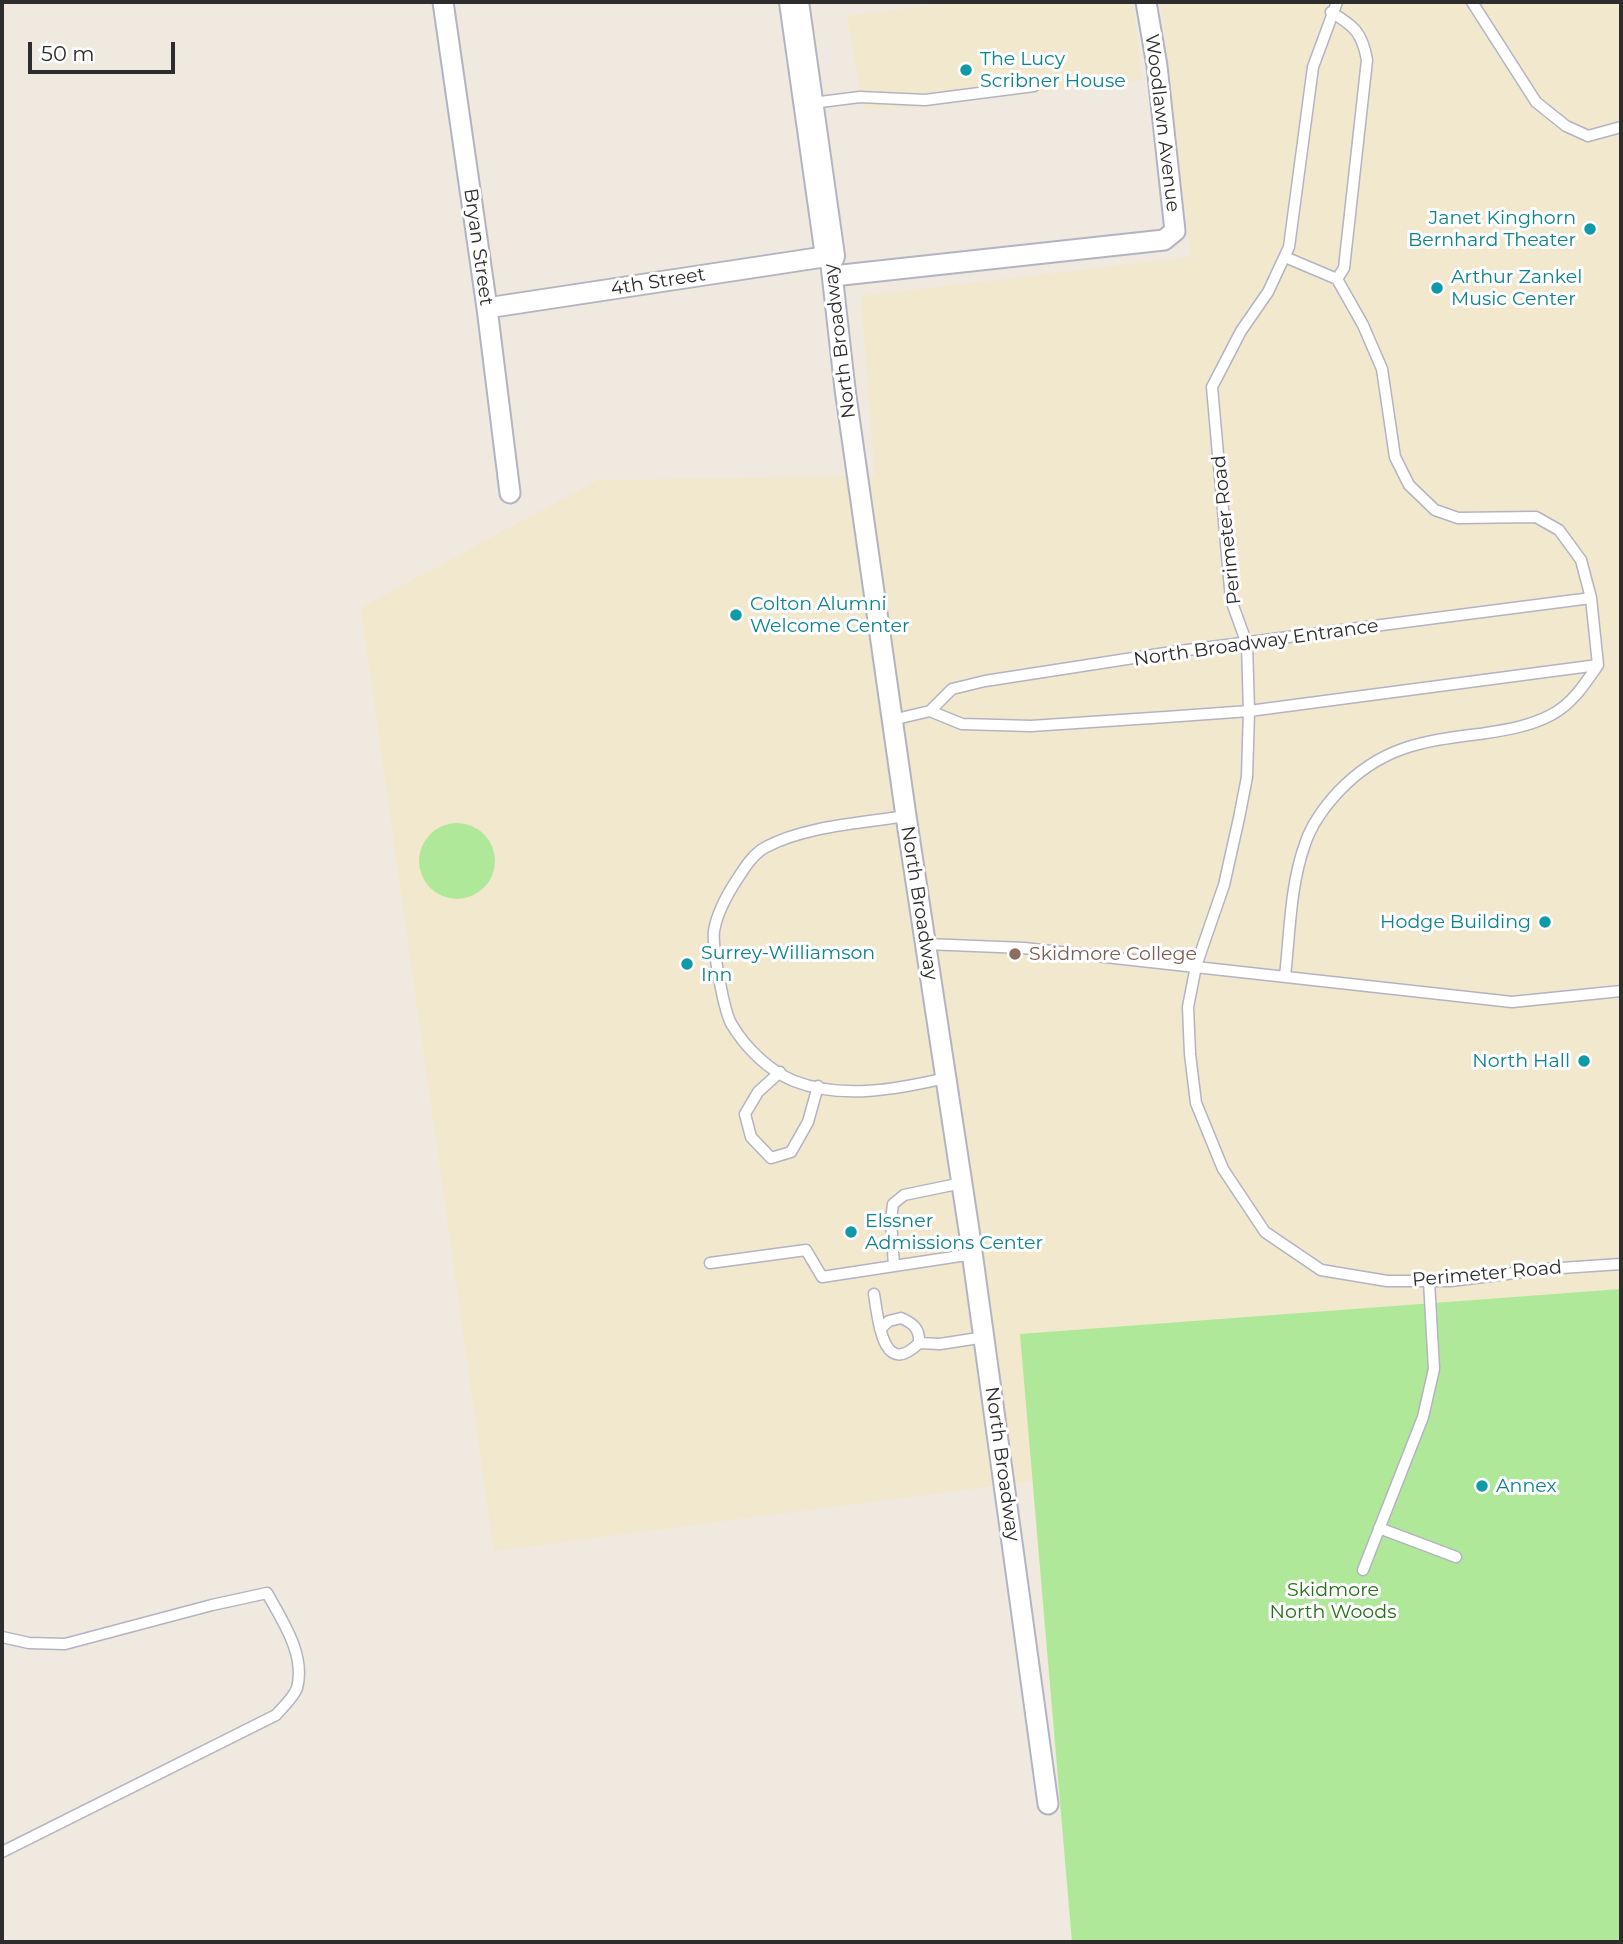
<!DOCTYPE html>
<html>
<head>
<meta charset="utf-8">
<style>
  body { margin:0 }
  #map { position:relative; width:1623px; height:1944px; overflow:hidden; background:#efe9df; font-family:Montserrat,sans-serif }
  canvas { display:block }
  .frame { position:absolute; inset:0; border:4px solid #2d2d2d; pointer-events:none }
  .scale { position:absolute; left:28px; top:42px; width:147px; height:32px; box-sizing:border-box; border:4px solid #2d2d2d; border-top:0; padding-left:9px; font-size:21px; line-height:24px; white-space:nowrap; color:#2d2d2d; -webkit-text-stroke:5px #fff; paint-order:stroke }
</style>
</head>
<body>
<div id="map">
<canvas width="1623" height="1944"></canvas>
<div class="frame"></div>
<div class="scale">50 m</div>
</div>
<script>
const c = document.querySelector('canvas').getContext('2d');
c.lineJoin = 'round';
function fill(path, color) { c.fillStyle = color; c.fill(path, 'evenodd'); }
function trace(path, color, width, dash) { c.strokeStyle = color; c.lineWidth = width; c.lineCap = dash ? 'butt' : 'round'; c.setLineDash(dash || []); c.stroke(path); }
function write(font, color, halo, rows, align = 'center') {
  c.font = font + ' Montserrat,sans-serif'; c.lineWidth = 6; c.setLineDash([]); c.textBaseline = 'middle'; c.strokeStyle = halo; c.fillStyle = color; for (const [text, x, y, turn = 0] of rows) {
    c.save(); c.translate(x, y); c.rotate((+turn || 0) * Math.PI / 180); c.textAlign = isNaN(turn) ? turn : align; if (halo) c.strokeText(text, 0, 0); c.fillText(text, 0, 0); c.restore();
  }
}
const education = new Path2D(`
  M958 2H1133L1142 80 922 107 864 109 847 16Z
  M1161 2H1621V1942H1072L1032 1481 494 1551 361 608 598 480 875 476 861 296 1191 257Z`);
const green = new Path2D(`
  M419 861a38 38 0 1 1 76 0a38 38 0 1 1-76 0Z
  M1621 1289V1942H1072L1020 1334Z`);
const lane = new Path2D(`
  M1337 2 1313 67 1289 247 1268 292 1241 331 1212 387 1231 600 1247 644 1249 711 1247 777 1239 818 1224 885 1196 966 1188 1007 1190 1054 1196 1103 1223 1169 1265 1232 1321 1270 1387 1281H1451L1546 1269 1621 1264
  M1472 2 1536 102 1566 126 1588 136 1621 127
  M1331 12C1354 26 1362 32 1367 60L1344 268 1337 279
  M812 103 860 97 925 100 1034 86
  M1285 257 1337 279 1363 325 1382 369 1395 457 1409 485 1435 510 1458 518 1536 517 1559 530 1581 560 1591 598 1598 665C1585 684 1572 704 1551 715 1528 727 1505 730 1479 734 1422 741 1381 747 1339 791 1324 807 1312 823 1305 844 1290 886 1290 932 1285 976
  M930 711 962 724 1031 726 1166 717 1249 711 1598 665
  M892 720 930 711 952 689 985 681 1172 652 1591 598
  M906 816C862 823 805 826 766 847 754 853 745 867 738 878 728 893 717 913 714 931 712 946 724 1013 732 1025 745 1047 769 1071 794 1081 842 1100 898 1089 946 1078
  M926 944 1024 948 1512 1002 1621 991
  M780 1072 758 1092 745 1114 751 1137 771 1158 791 1152 808 1122 818 1086
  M710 1263 806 1250 822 1277 973 1254
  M894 1266 891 1220 893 1204 904 1195 962 1183
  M874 1294C878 1317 882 1380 919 1343L940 1344 985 1337
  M880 1329 889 1321 901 1318C913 1323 920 1329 919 1343
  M1379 1528 1456 1557
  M1363 1570 1423 1417 1434 1369 1429 1281
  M2 1637 29 1643 65 1644 212 1605 267 1593C282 1620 306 1655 297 1688 294 1697 283 1707 276 1715L2 1852`);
const street = new Path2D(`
  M443 2 487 308 510 493
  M833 276 1164 240 1175 231 1157 66 1146 2
  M487 308 830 256 845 389 906 816 969 1230 1048 1804`);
const secondary = new Path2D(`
  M794 2 830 256`);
const markers = [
  [966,70,7,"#0f9aa8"],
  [1590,229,7,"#0f9aa8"],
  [1437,288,7,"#0f9aa8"],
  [736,615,7,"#0f9aa8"],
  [1545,922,7,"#0f9aa8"],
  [1015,954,7,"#8d6e63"],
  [687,964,7,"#0f9aa8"],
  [1584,1061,7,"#0f9aa8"],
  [851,1232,7,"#0f9aa8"],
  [1482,1486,7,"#0f9aa8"]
];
const cultureNames = [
  ["The Lucy",980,59],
  ["Scribner House",980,81],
  ["Janet Kinghorn",1576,218,"right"],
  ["Bernhard Theater",1576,240,"right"],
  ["Arthur Zankel",1451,277],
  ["Music Center",1451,299],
  ["Colton Alumni",750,604],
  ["Welcome Center",750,626],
  ["Hodge Building",1531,922,"right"],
  ["Surrey-Williamson",701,953],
  ["Inn",701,975],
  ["North Hall",1570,1061,"right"],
  ["Elssner",865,1221],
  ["Admissions Center",865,1243],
  ["Annex",1496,1486]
];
const streetNames = [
  ["Woodlawn Avenue",1162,123,83],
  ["Bryan Street",478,247,82],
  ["4th Street",658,282,-9],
  ["North Broadway",840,341,-97],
  ["Perimeter Road",1227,530,-96],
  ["North Broadway Entrance",1256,643,-8],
  ["North Broadway",919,903,81],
  ["Perimeter Road",1487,1274,-5],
  ["North Broadway",1002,1464,82]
];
const educationNames = [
  ["Skidmore College",1029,954]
];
const parkNames = [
  ["Skidmore",1333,1590],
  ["North Woods",1333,1612]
];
fill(education, '#f1e8ce');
fill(green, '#afe899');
trace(lane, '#b3b4c1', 13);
trace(street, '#b3b4c1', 23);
trace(secondary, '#b3b4c1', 32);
trace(lane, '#fff', 10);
trace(street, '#fff', 19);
trace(secondary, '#fff', 28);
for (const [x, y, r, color] of markers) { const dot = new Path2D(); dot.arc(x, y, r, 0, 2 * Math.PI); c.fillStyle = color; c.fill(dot); trace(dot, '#fff', 2.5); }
write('19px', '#0d838f', '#fff', cultureNames, 'left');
write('19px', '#2d2d2d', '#fff', streetNames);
write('19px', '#785e54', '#fff', educationNames, 'left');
write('19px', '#247117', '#fff', parkNames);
</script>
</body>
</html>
